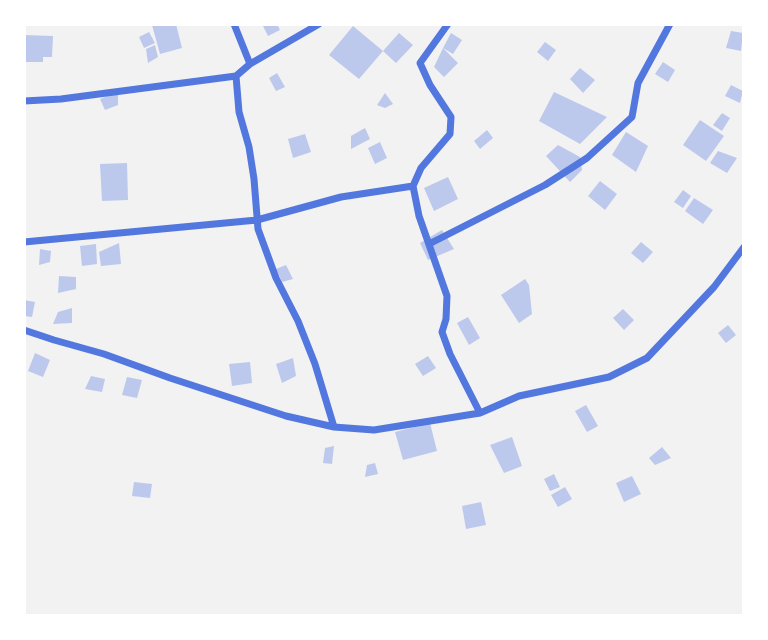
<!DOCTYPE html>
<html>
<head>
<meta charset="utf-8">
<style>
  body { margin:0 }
  #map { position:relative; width:768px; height:640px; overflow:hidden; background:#f2f2f2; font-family:Rubik,sans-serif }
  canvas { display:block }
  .frame { position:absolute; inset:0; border:26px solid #fff; pointer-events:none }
</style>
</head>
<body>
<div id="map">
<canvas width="768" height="640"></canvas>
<div class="frame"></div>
</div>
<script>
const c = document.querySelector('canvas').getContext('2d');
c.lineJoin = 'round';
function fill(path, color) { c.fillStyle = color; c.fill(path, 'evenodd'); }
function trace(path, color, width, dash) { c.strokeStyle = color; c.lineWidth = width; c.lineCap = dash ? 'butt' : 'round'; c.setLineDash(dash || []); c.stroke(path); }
const building = new Path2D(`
  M176 24 182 48 160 54 152 25Z
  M265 24H277L280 30 268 36 263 26Z
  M353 26 383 51 359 79 329 55Z
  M731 31 743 33 741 51 726 48Z
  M149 32 155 43 144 48 139 37Z
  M399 33 413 45 396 63 383 51Z
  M451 33 462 40 453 54 443 48 458 63 444 77 434 67 443 48Z
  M24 35 53 36 52 57H43V62H24Z
  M545 42 556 50 548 61 537 52Z
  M155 45 158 57 148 63 146 49Z
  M663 62 675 70 668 82 655 74Z
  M580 68 595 80 583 93 570 79Z
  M277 73 285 87 276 91 269 78Z
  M731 85 743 91 740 103 725 96Z
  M118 92V105L105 110 100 99Z
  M554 92 607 117 580 144 539 121Z
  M385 93 393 104 385 108 377 105Z
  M722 113 730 118 722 131 713 125Z
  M700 120 724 136 706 161 683 145Z
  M365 128 370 139 351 149V136Z
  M487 130 493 138 480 149 474 141Z
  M626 132 648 146 636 172 612 155Z
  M305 134 311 152 293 158 288 139Z
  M380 142 387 158 375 164 368 148Z
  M558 145 580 157 582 170 570 182 546 156Z
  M718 151 737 158 727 173 710 163Z
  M127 163 128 200 102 201 100 164Z
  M448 177 458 199 434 211 424 188Z
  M600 181 617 194 605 210 588 196Z
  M683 190 691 196 683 208 674 202Z
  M694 198 713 210 703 224 685 211Z
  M442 230 454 249 428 260 420 243Z
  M641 242 653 252 643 263 631 253Z
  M119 243 121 264 101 266 99 252Z
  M96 244 97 264 82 266 80 246Z
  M40 249 51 251 50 262 39 265Z
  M286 265 293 279 282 282 276 269Z
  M59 276 76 277V289L58 293Z
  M525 279 529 285 532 314 519 323 501 295Z
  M24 300 35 302 32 317 24 316Z
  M72 308V323L53 324 58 312Z
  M623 309 634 320 624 330 613 318Z
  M468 317 480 338 469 345 457 323Z
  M728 325 736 335 726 343 718 333Z
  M35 353 50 360 43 377 28 371Z
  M428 356 436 368 423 376 415 364Z
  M293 358 296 376 282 383 276 364Z
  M250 362 252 383 232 386 229 364Z
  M91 376 105 379 102 392 85 389Z
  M127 377 142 380 137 398 122 395Z
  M586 405 598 426 587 432 575 411Z
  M430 423 437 451 403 460 395 432Z
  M512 437 522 466 504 473 490 445Z
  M334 446 332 464 323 463 325 448Z
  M662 447 671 458 655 465 649 458Z
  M375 463 378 474 365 477 367 465Z
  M554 474 560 487 550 491 544 479Z
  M632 476 641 494 624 502 616 483Z
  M134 482 152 484 150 498 132 496Z
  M565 487 572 499 558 507 551 495Z
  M481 502 486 525 466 529 462 506Z`);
const minor = new Path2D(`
  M234 24 250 64
  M448 24 420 63 430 85 451 117 450 134 421 168 413 186 419 216 447 296 446 319 442 332 450 354 480 413
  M236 76 239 112 249 147 254 179 258 229 276 278 298 321 315 364 334 427
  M24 101 61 99 236 76 250 64 319 24
  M24 242 257 220 341 197 413 186
  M429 244 545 185 587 158 632 117 638 83 670 24
  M24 330 54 340 104 354 170 378 286 416 334 427 374 430 480 413 519 396 609 377 647 358 714 287 744 247`);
fill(building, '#bdc9ec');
trace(minor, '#5277de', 7);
</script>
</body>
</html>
